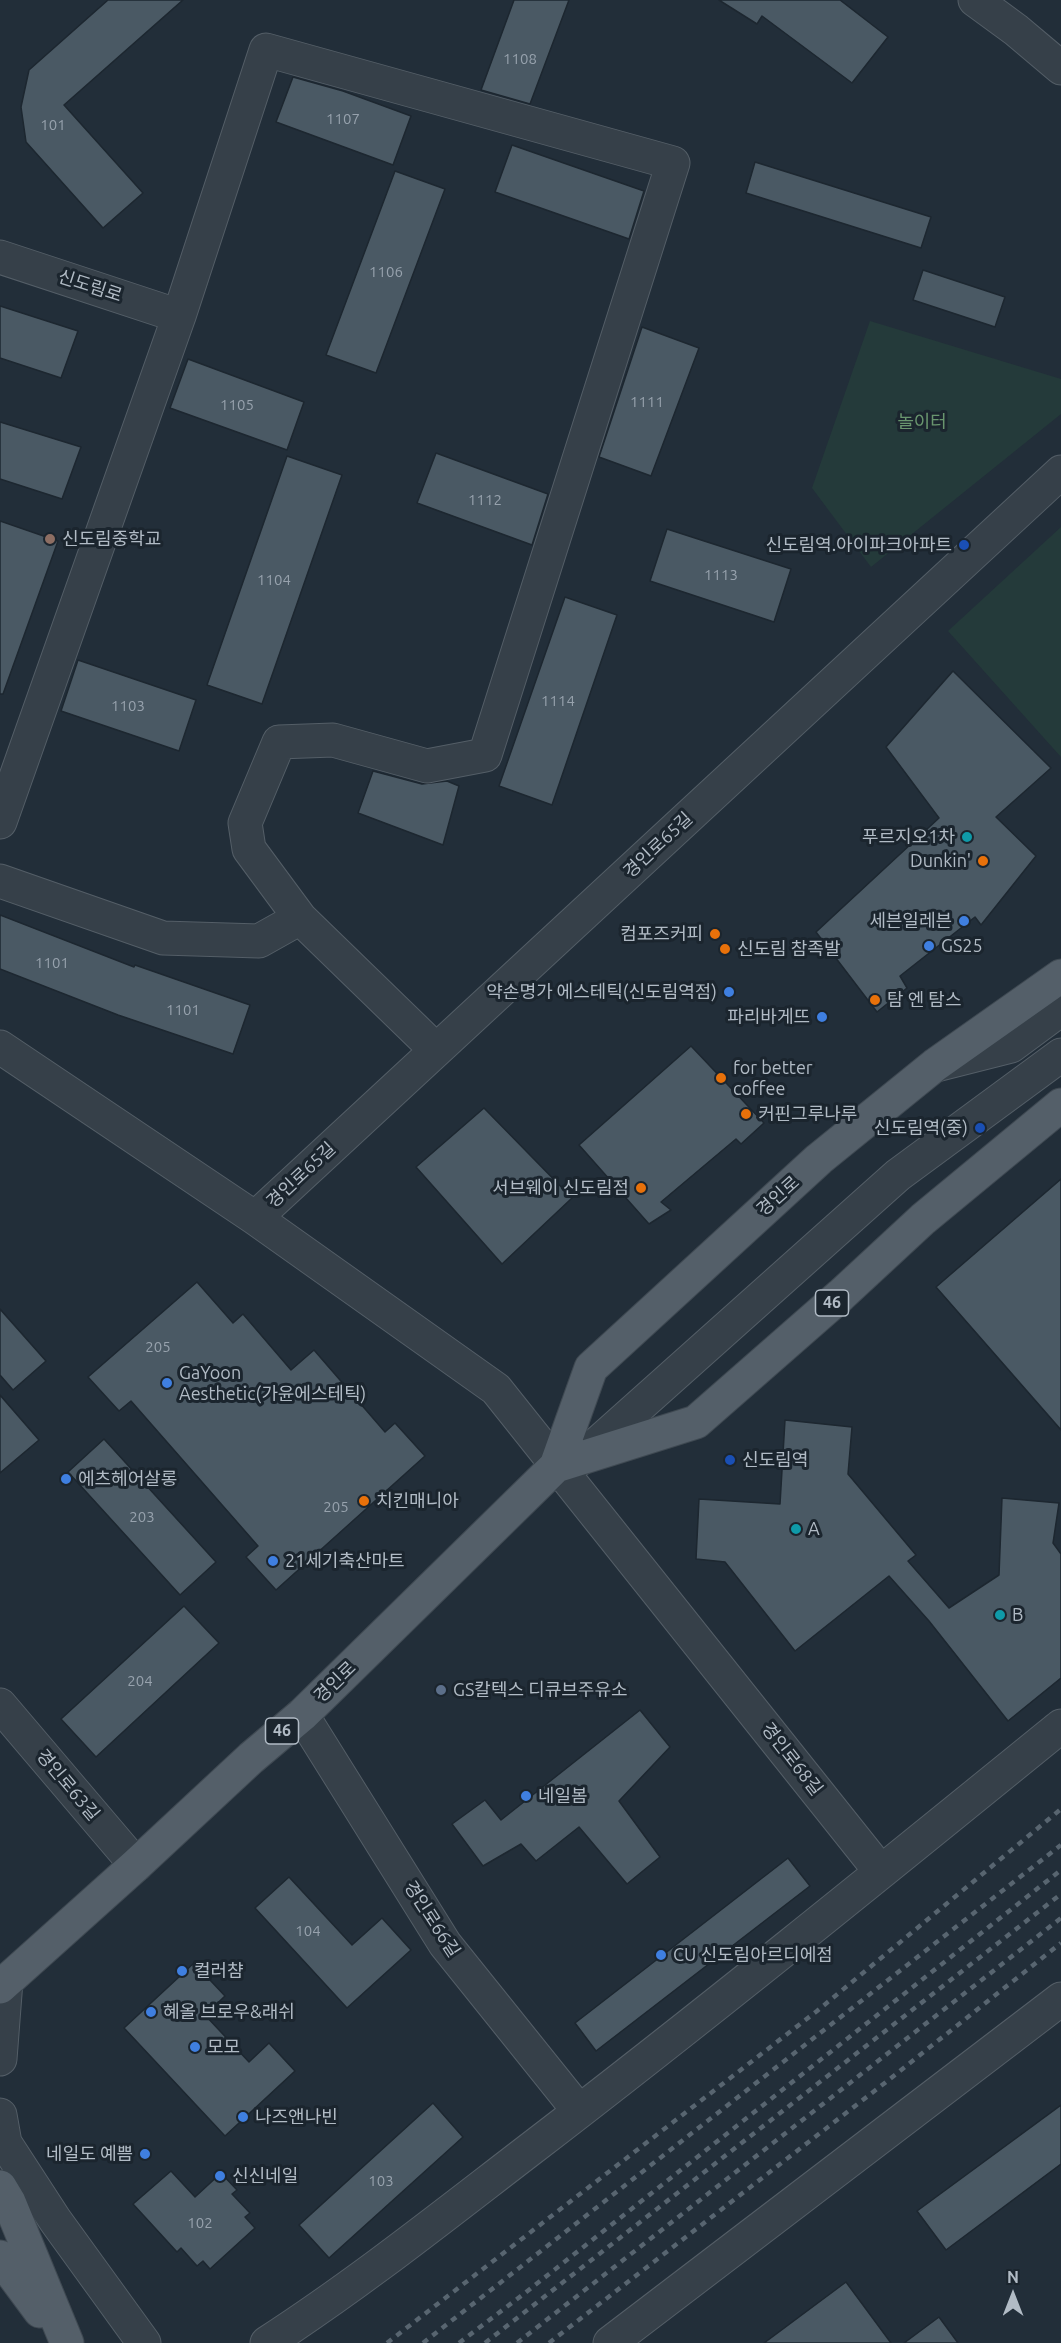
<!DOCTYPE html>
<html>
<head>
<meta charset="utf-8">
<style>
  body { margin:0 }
  #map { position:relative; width:1061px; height:2343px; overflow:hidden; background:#222e39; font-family:Ubuntu,sans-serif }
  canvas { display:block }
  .north { position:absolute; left:983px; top:2265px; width:60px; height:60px; -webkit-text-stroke:4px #1b252e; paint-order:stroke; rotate:0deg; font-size:16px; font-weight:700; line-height:24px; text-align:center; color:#b1bbc5 }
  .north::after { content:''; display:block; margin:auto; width:21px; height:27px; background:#b1bbc5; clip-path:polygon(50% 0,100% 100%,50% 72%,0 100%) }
</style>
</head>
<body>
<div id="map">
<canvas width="1061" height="2343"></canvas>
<div class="north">N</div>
</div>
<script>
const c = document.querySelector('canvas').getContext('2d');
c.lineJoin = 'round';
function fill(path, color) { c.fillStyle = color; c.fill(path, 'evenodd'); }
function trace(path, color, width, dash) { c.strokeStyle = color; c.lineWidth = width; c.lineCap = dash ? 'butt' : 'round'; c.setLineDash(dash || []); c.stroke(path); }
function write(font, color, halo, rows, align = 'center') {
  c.font = font + ' Ubuntu,"Noto Sans KR",sans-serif'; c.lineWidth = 6; c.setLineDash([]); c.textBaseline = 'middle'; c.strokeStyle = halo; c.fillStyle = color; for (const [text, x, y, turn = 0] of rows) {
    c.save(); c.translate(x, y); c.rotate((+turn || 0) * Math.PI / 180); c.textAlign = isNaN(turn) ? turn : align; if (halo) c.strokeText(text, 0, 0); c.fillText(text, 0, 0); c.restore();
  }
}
const green = new Path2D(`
  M870 321 1061 379V414L871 567 812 488Z
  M1061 527V757L948 631Z`);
const building = new Path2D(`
  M108 0H183L64 105 143 193 103 228 26 142 21 107 29 70Z
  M514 0H569L530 104 481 90Z
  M719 0H840L888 37 852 83 762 16 757 24Z
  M293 77 343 91 411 116 393 165 276 122Z
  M512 145 644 191 629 239 495 192Z
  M755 162 931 217 921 248 746 193Z
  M395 171 445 189 376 373 326 355Z
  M923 270 1005 297 995 327 913 300Z
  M0 306 78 331 61 378 0 358Z
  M642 327 699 348 651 476 599 457Z
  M188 359 304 402 287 450 170 408Z
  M0 422 81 447 62 499 0 479Z
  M436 453 548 494 532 545 417 503Z
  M287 456 342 475 262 704 207 685Z
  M0 521 58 541 3 694H0Z
  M667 529 791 569 774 622 650 581Z
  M565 597 617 615 552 805 499 786Z
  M78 660 196 700 179 751 61 711Z
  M953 671 1051 768 996 817 1036 856 981 925 975 917 900 976 907 988 877 1012 816 932 939 818 886 747Z
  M373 771 422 784 447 781 459 786 443 845 358 813Z
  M0 915 134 967 135 965 250 1005 233 1054 118 1015 0 969Z
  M691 1046 764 1123 741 1144 736 1139 661 1202 671 1210 649 1224 579 1145Z
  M484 1108 572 1198 502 1264 416 1167Z
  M1061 1179V1430L936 1287Z
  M197 1282 233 1323 243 1314 291 1370 314 1350 385 1432 395 1423 425 1456 276 1590 246 1557 258 1546 131 1401 119 1411 88 1377Z
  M0 1309 46 1361 13 1390 0 1375Z
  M0 1395 39 1440 0 1473Z
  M785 1420 852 1427 848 1474 916 1555 908 1561 949 1608 999 1575 1002 1498 1059 1503 1053 1543 1061 1554V1678L1008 1721 929 1621 889 1576 795 1651 725 1562 696 1559 699 1499 780 1504Z
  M104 1439 216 1562 180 1595 68 1472Z
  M184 1606 219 1643 96 1757 61 1719Z
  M640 1710 670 1747 619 1801 660 1857 627 1884 579 1827 536 1861 521 1844 483 1866 452 1824 485 1800 501 1820Z
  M788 1858 810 1886 596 2051 575 2023Z
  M289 1877 352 1945 382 1918 411 1950 347 2008 255 1908Z
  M194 1963 225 1996 205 2015 249 2062 269 2043 295 2071 225 2136 124 2028Z
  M433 2103 463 2137 329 2258 299 2225Z
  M1061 2105V2164L946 2250 917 2211Z
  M171 2171 195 2197 221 2173 237 2190 232 2194 250 2213 245 2217 255 2228 210 2269 203 2261 197 2266 181 2248 177 2252 133 2204Z
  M846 2282 891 2343H764Z
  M939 2317 958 2343H904Z`);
const minor = new Path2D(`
  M975 0 1016 30 1061 68
  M0 257 179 316
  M0 822 179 316 266 50 673 163 485 755 427 766 333 740 279 742 245 823 249 849 300 918 436 1050
  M0 881 163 938 259 941 300 918
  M0 1047 255 1218 496 1389 881 1872
  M936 1065 1011 1046 1061 1009
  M255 1218 1061 472
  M580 1459 898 1175 1061 1055
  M0 1705 136 1865
  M302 1715 445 1944 579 2111
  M0 2059 6 1981
  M0 2115 5 2143 55 2220 144 2343
  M267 2343C358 2284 442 2217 528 2151 708 2013 885 1869 1061 1726
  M610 2343 1061 1999`);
const major = new Path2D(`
  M556 1466 696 1422 841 1295 923 1219 1061 1105
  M0 1987 136 1865 251 1758 302 1715 556 1466 591 1368 819 1159 935 1065 1061 976
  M0 2187 9 2202 67 2343
  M0 2257 40 2311`);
const rail = new Path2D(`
  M387 2343 817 2011 1061 1809
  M423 2343 1061 1845
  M459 2343 525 2293 1061 1870
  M485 2343 1061 1894
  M517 2343 1061 1918
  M549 2343 886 2082 1061 1943`);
const markers = [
  [50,539,6,"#8d6e63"],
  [964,545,6,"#1a4fb4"],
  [967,837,6,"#0f9aa8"],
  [983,861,6,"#e8710a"],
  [964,921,6,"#3f7fe0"],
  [715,934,6,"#e8710a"],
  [929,946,6,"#3f7fe0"],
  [725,949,6,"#e8710a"],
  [729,992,6,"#3f7fe0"],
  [875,1000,6,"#e8710a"],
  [822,1017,6,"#3f7fe0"],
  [721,1078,6,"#e8710a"],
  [746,1114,6,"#e8710a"],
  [980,1128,6,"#1a4fb4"],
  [641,1188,6,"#e8710a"],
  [167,1383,6,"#3f7fe0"],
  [730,1460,6,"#1a4fb4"],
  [66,1479,6,"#3f7fe0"],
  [364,1501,6,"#e8710a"],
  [796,1529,6,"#0f9aa8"],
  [273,1561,6,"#3f7fe0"],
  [1000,1615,6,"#0f9aa8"],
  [441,1690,6,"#5c6f8a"],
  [526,1796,6,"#3f7fe0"],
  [661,1955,6,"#3f7fe0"],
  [182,1971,6,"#3f7fe0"],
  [151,2012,6,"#3f7fe0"],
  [195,2047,6,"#3f7fe0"],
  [243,2117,6,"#3f7fe0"],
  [145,2154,6,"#3f7fe0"],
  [220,2176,6,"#3f7fe0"]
];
const numberNames = [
  ["1108",520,59],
  ["1107",343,119],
  ["101",53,125],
  ["1106",386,272],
  ["1111",647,402],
  ["1105",237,405],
  ["1112",485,500],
  ["1113",721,575],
  ["1104",274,580],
  ["1114",558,701],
  ["1103",128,706],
  ["1101",52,963],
  ["1101",183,1010],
  ["205",158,1347],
  ["205",336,1507],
  ["203",142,1517],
  ["204",140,1681],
  ["104",308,1931],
  ["103",381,2181],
  ["102",200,2223]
];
const shields = [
  [832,1303,33],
  [282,1731,33]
];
const shieldNames = [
  ["46",832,1303],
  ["46",282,1731]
];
const streetNames = [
  ["신도림로",90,286,18],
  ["경인로65길",658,845,-43],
  ["경인로65길",301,1175,-43],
  ["경인로",778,1196,-42],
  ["경인로",335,1682,-44],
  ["경인로68길",792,1759,52],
  ["경인로63길",68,1785,50],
  ["경인로66길",432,1919,57]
];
const parkNames = [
  ["놀이터",922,422]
];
const poiNames = [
  ["신도림중학교",62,539],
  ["신도림역.아이파크아파트",952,545,"right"],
  ["푸르지오1차",955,837,"right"],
  ["Dunkin'",971,861,"right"],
  ["세븐일레븐",952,921,"right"],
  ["컴포즈커피",703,934,"right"],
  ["GS25",941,946],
  ["신도림 참족발",737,949],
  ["약손명가 에스테틱(신도림역점)",717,992,"right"],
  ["탐 엔 탐스",887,1000],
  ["파리바게뜨",810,1017,"right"],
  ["for better",733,1068],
  ["coffee",733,1089],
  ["커핀그루나루",758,1114],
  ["신도림역(중)",968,1128,"right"],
  ["서브웨이 신도림점",629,1188,"right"],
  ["GaYoon",179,1373],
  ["Aesthetic(가윤에스테틱)",179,1394],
  ["신도림역",742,1460],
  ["에츠헤어살롱",78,1479],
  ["치킨매니아",376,1501],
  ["A",808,1529],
  ["21세기축산마트",285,1561],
  ["B",1012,1615],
  ["GS칼텍스 디큐브주유소",453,1690],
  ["네일봄",538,1796],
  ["CU 신도림아르디에점",673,1955],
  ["컬러챰",194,1971],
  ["혜올 브로우&래쉬",163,2012],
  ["모모",207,2047],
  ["나즈앤나빈",255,2117],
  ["네일도 예쁨",133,2154,"right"],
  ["신신네일",232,2176]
];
fill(green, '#243a3a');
fill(building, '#4a5964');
trace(building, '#1d2730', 1.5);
trace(minor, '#545e67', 35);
trace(major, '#3f4952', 35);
trace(minor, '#364049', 33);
trace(major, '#545f69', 33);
trace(rail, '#586570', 4.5, [6, 6]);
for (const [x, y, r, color] of markers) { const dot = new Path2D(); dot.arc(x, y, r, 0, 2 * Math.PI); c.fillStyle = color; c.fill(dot); trace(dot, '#1b252e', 2); }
write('15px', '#97a2ad', null, numberNames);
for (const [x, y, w] of shields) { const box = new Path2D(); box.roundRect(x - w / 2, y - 13, w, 26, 4.5); c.fillStyle = '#1b252e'; c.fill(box); trace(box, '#b1bbc5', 1.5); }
write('bold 16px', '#b1bbc5', null, shieldNames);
write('18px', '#b1bbc5', '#1b252e', streetNames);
write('18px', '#69956e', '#1b252e', parkNames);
write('18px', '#b1bbc5', '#1b252e', poiNames, 'left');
</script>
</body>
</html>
